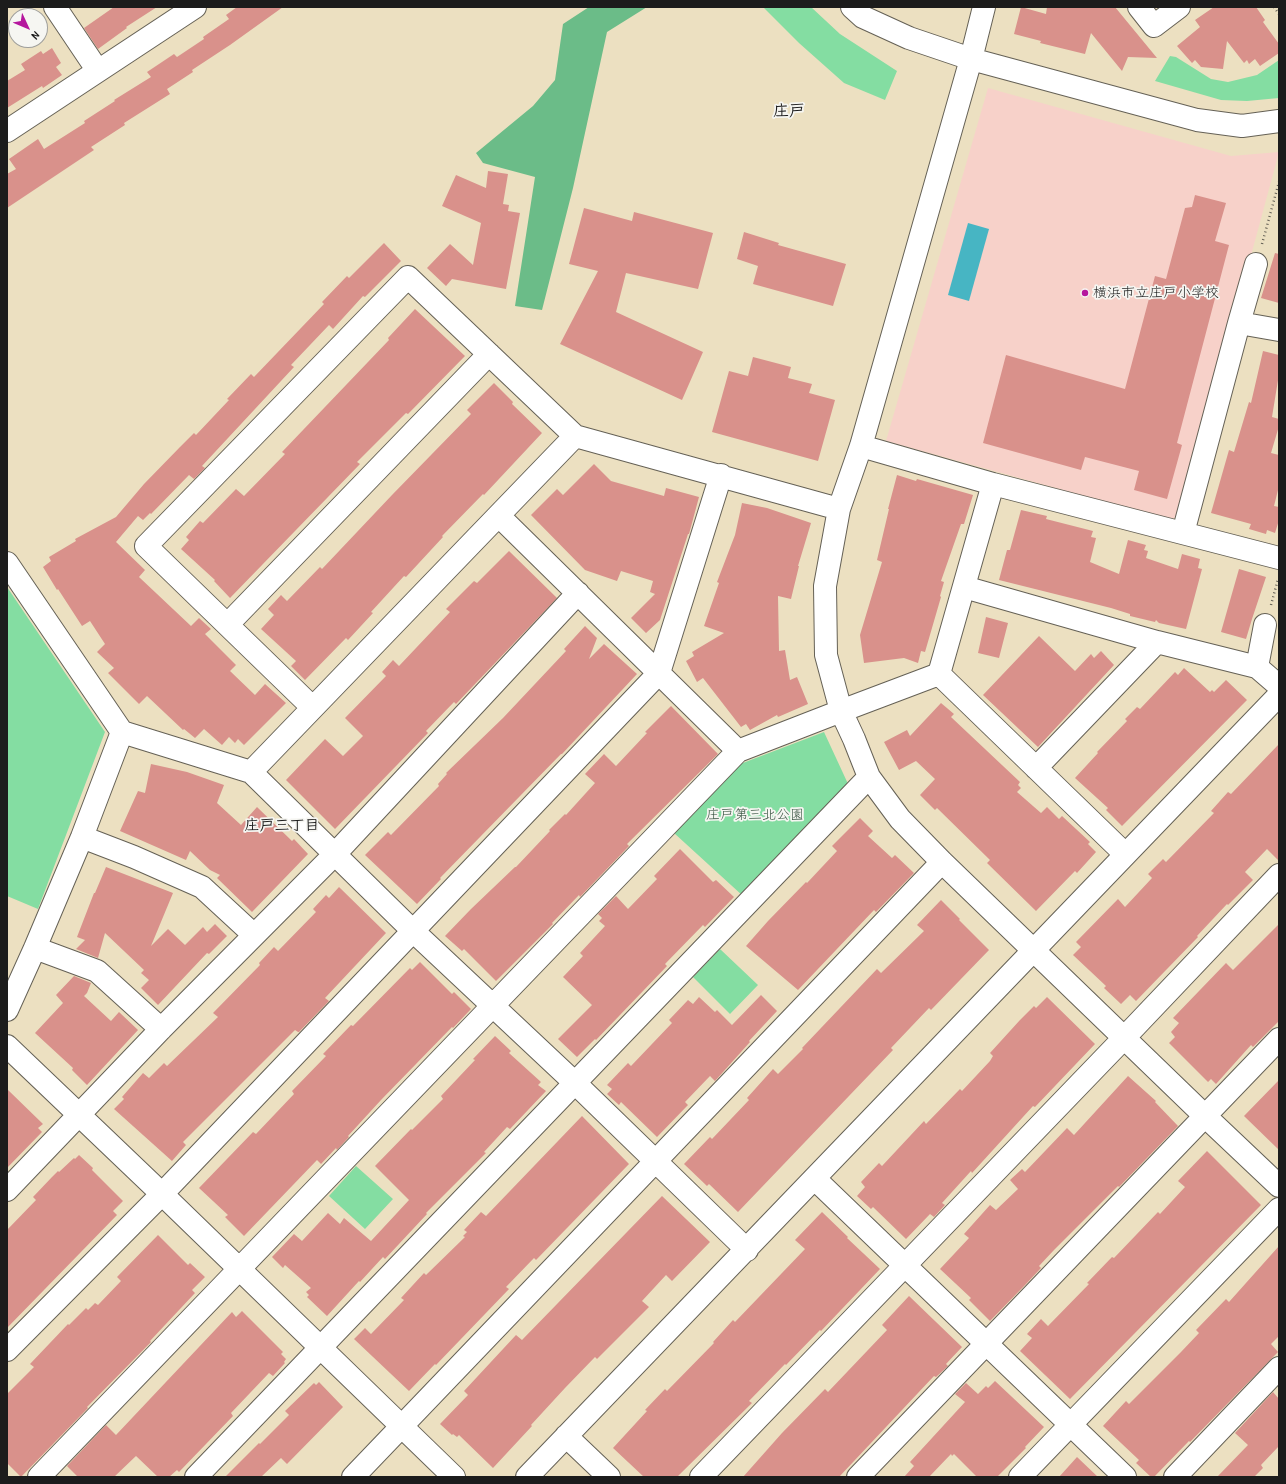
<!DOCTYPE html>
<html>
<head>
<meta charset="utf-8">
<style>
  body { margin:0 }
  #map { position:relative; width:1286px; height:1484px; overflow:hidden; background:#ece0c1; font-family:"Patrick Hand",sans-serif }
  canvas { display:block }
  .frame { position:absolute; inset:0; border:8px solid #1c1c1c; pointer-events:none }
  .north { position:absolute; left:8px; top:8px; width:40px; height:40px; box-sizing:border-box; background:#f6f6f2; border:1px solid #9f9f9c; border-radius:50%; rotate:134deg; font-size:11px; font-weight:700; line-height:16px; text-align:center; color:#1c1c1c }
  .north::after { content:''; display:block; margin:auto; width:14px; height:18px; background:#b5179e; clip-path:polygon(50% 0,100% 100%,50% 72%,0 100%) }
</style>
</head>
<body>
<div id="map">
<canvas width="1286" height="1484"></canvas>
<div class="frame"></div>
<div class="north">N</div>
</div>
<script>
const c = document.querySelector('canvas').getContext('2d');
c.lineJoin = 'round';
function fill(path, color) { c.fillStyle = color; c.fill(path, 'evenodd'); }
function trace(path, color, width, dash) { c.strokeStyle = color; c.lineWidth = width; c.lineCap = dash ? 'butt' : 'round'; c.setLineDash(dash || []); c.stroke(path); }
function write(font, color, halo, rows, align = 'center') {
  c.font = font + ' "Patrick Hand","Klee One",sans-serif'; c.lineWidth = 3.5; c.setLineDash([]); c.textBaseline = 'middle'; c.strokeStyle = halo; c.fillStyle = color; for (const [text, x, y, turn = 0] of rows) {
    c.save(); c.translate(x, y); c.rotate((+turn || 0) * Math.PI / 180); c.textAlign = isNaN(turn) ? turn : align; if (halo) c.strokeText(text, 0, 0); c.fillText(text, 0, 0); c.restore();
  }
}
const built = new Path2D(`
  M988 88 1231 156 1279 152 1181 514 1171 520 886 441Z`);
const green = new Path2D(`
  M763 7H811L840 34 897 71 885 100 844 83 799 43Z
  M1170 56 1176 57 1211 79 1228 82 1257 75 1279 60V98L1247 101 1221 100 1155 81Z
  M7 587 105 732 38 909 7 896Z
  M824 732 849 786 743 896 674 833 735 766Z
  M720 949 758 985 730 1014 693 977Z
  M356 1166 393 1199 365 1229 329 1196Z`);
const forest = new Path2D(`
  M589 7H647L607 32 573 188 542 310 515 306 535 177 483 163 476 153 533 106 555 80 563 24Z`);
const water = new Path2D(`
  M968 223 989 229 969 301 948 295Z`);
const building = new Path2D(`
  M114 7H157L126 27 127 28 98 49 84 28Z
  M237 7H283L230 45 192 70 193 72 167 89 170 94 124 123 125 125 91 147 94 150 7 208V174L16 169 9 159 38 139 44 149 85 123 84 121 115 101 114 100 151 77 147 72 174 54 177 57 204 39 203 37 229 19 226 15Z
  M1021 7 1046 14 1047 7H1115L1157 58 1128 57 1122 71 1091 33 1085 54 1040 43 1041 41 1014 34Z
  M1214 7H1256L1265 20 1263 22 1279 44V53L1260 66 1255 59 1249 64 1247 60 1244 63 1227 41 1223 69 1201 67 1195 60 1192 63 1177 46 1200 27 1195 20Z
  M52 48 61 63 56 67 62 75 43 88 42 86 7 108V81L25 70 21 64 41 51 43 54Z
  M488 171 508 174 503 204 509 205 508 211 520 213 506 289 452 279 446 286 427 268 450 244 473 265 481 223 442 206 456 175 486 188Z
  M1195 195 1226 203 1215 241 1229 245 1177 443 1182 445 1167 499 1134 490 1139 471 1085 457 1081 470 983 443 1006 355 1125 389 1155 276 1166 279 1185 208 1192 207Z
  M584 208 632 221 634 212 713 233 698 289 626 273 616 312 703 352 682 400 560 344 598 271 569 264Z
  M744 232 779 243 778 245 846 264 833 306 753 284 758 266 737 259Z
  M384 243 401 261 365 297 363 296 333 329 329 325 291 365 294 367 202 466 205 468 194 479 189 475 151 514 150 513 143 520 138 516 116 542 145 570 139 577 191 626 199 618 211 629 205 634 236 665 230 671 255 695 265 684 286 703 244 745 238 739 235 743 229 737 222 745 204 729 195 738 184 729 183 730 147 696 139 704 108 673 114 668 97 652 105 644 90 621 82 626 58 589 57 590 43 567 51 561 49 557 76 541 75 539 116 517 144 484 180 447 194 433 196 435 229 400 227 399 251 374 254 377 324 304 322 302 347 276 349 278Z
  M1275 253 1279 254V303L1261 298Z
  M415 309 465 356 408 414 406 413 357 462 360 464 230 598 214 581 215 580 181 549 189 540 186 537 200 521 203 523 236 489 244 496 285 454 282 452 389 340 388 338Z
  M1263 351 1279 355V374L1272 417 1279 419V426L1271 453 1279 455V486L1274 506 1279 507V520L1275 533 1267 530 1266 534 1249 529 1251 524 1211 513 1229 450 1234 452 1249 402 1251 403Z
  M753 357 791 367 788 378 812 384 809 393 835 400 818 461 712 432 729 371 748 376Z
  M494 383 513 402 512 404 542 433 484 495 483 494 442 536 443 537 406 577 404 576 371 612 373 613 348 640 346 638 305 680 291 666 296 661 261 629 274 615 268 609 281 595 287 601 320 567 322 569 392 495 471 414 467 410Z
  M594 464 611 481 664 496 666 488 699 497 689 534H688L660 620 646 633 631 618 655 594 650 592 653 581 621 571 617 581 585 570 531 515 557 489 563 495Z
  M897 475 916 481 917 479 973 495 964 524H961L941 581 944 582 940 596 941 597 925 652 921 651 918 663 904 658 864 663 860 635 882 562 877 560 889 509H888Z
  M742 503 767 508 811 523 798 566H799L791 599 778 596 779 651 785 650 790 680 797 677 808 704 778 717 777 715 750 730 746 724 741 727 703 678 697 682 686 661 694 656 692 652 724 633 704 626 719 583 717 582 735 535Z
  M1021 510 1047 516 1046 519 1093 531 1091 537 1096 538 1090 562 1119 574 1128 540 1146 545 1144 550 1148 551 1146 558 1178 569 1182 554 1200 559 1198 568 1202 569 1186 629 1159 623 1156 620 1155 622 1130 616V614L1111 608 999 580 1007 550H1010Z
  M509 551 557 598 456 704 454 702 426 731 428 733 335 829 286 780 325 739 343 756 363 736 345 718 386 676 382 672 393 660 399 666 450 612 446 609 474 581 477 583Z
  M1239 569 1266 577 1252 619 1246 639 1221 632Z
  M986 617 1008 623 999 658 978 653Z
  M585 626 597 638 589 659 604 644 637 674 562 754H561L440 878 441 879 417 904 365 855 388 832 391 835 439 786 438 784 447 774 446 773 503 718 566 651 564 649Z
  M1039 636 1075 671 1091 654 1094 658 1101 651 1114 665 1038 747 983 695Z
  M1184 668 1210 692 1212 690 1214 692 1226 680 1247 700 1122 826 1106 810 1108 808 1075 778 1098 753 1097 752 1127 721 1125 719 1137 707 1140 709 1175 672 1178 675Z
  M941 703 954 714 951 717 1020 782 1018 785 1021 788 1017 792 1041 813 1047 807 1059 819 1062 816 1090 842 1088 844 1096 852 1077 873 1075 871 1036 911 987 863 990 860 937 808 935 810 920 795 935 779 916 761 899 770 884 742 907 730 910 736Z
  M671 706 718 754 627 844 629 846 580 897 579 895 552 923 553 924 496 981 464 949 462 951 445 936 471 909 515 867H516L550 831 549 830 565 814 566 815 595 783 585 774 604 754 616 766 647 733 645 732Z
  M1279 744V861L1267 849 1245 872 1253 880 1228 905 1227 904 1197 936 1198 937 1136 1001 1130 995 1121 1004 1104 988 1106 986 1073 955 1081 947 1076 942 1118 899 1125 907 1152 878 1148 874 1163 859 1166 862 1214 813 1211 811 1228 792 1231 794Z
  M151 764 187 772 224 785 217 803 241 825 257 807 292 841 294 839 308 854 252 912 217 878 220 875 210 870 190 851 186 860 120 831 138 791 145 793Z
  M860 818 873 831 868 836 892 858 895 855 914 873 876 912 874 910 798 990 746 946 768 921 806 882 807 883 837 851 832 846Z
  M680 849 713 882 716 880 734 897 705 927 703 925 665 964 667 966 596 1040 595 1039 577 1057 558 1039 592 1005 563 977 583 956 580 953 605 926 599 921 602 918 598 914 616 896 628 909 657 879 654 876Z
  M106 867 173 893 151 946 168 929 185 945 203 927 207 932 215 924 227 936 209 954 207 953 158 1005 141 988 149 980 141 973 144 970 105 933 98 958 76 949 85 940 77 937 94 893H95Z
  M339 887 386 933 325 998 329 1001 299 1032H298L295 1030 183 1142 186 1145 172 1161 114 1109 124 1099 122 1097 143 1073 149 1078 164 1063 167 1066 218 1017 213 1013 260 965 259 963 274 947 278 951 316 912 313 909 326 895 329 898Z
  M941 900 960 919 959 920 989 950 931 1010 929 1008 891 1048 893 1050 738 1212 709 1184 707 1186 684 1164 710 1137 712 1139 749 1100 747 1098 773 1069 778 1074 803 1049 802 1048 877 969 881 973 924 931 917 925Z
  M1279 924V1021L1253 1047 1251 1045 1216 1084 1211 1079 1208 1082 1169 1043 1175 1037 1171 1032 1179 1023 1173 1018 1226 963 1233 970Z
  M420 962 452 994 454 992 471 1009 453 1028 452 1027 381 1100 348 1136 349 1137 337 1150 336 1148 321 1164 317 1160 244 1236 225 1217 228 1215 199 1188 253 1132 256 1134 294 1094 292 1091 326 1056 323 1054 351 1025 353 1026 410 968 412 970Z
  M74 976 91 983 87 993 84 996 111 1021 119 1012 138 1030 87 1085 72 1070 73 1068 35 1033 63 1003 56 995Z
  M761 995 777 1011 749 1041 750 1042 715 1081 710 1076 685 1102 688 1105 657 1137 621 1102 619 1105 607 1094 612 1089 607 1085 628 1063 631 1066 672 1023 669 1020 688 1000 693 1004 699 997 715 1012 717 1010 732 1025Z
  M1047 997 1095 1044 1035 1107 1033 1106 972 1173 971 1171 942 1203 945 1205 934 1217 930 1214 906 1239 873 1207 871 1209 857 1196 865 1187 861 1182 879 1163 882 1166 924 1121 926 1124 960 1089 962 1091 990 1061 993 1056 990 1053 1020 1020 1034 1006 1036 1008Z
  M495 1036 511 1051 509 1053 541 1082 538 1085 546 1091 510 1129 507 1127 484 1152 486 1153 426 1213 427 1214 385 1259 383 1257 360 1282 359 1281 327 1316 307 1297 309 1295 306 1292 311 1288 285 1265 283 1268 272 1257 294 1234 302 1241 328 1213 340 1224 344 1218 371 1241 409 1200 375 1166 411 1129 412 1130 443 1099 441 1096 475 1060 473 1059Z
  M1128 1076 1156 1101 1155 1102 1178 1126 1119 1187 1118 1186 1054 1250 1039 1266 1041 1268 1026 1284 990 1321 969 1300 971 1298 940 1269 969 1238 964 1234 990 1205 996 1210 1018 1189 1010 1180 1022 1169 1025 1172 1067 1128 1074 1135Z
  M1279 1080V1150L1244 1116Z
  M7 1089 43 1124 38 1128 42 1132 7 1168Z
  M582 1116 629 1164 536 1260 534 1258 506 1287 509 1289 436 1365 435 1364 409 1391 354 1339 365 1328 371 1334 404 1300 401 1298 424 1273 426 1275 465 1237 463 1236 467 1232 464 1230 481 1212 486 1216Z
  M1207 1151 1261 1205 1070 1399 1020 1351 1032 1338 1027 1334 1041 1319 1048 1326 1089 1284 1087 1283 1112 1257 1114 1258 1158 1212 1160 1214 1185 1187 1178 1181Z
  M79 1155 93 1168 92 1170 123 1201 113 1211 117 1215 7 1328V1230L36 1200 33 1197 52 1177 58 1171 59 1172 74 1158 75 1159Z
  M662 1196 710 1242 672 1281 666 1275 642 1301 649 1307 597 1359 595 1357 565 1388 531 1425 532 1426 493 1468 459 1435 457 1437 453 1434 452 1435 440 1424 468 1395 464 1391 516 1335 522 1340Z
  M822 1212 848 1237 847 1238 880 1269 821 1331 820 1330 786 1365 785 1364 749 1401 752 1403 677 1477H644L613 1448 647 1411 645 1410 665 1389 667 1391 714 1343 713 1342 733 1320 735 1322 805 1249 795 1240Z
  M158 1235 188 1265 190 1263 205 1277 192 1290 195 1293 150 1341 151 1342 87 1407 88 1408 21 1477 7 1463V1394L34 1367 30 1364 68 1324 69 1325 86 1308 88 1310 95 1303 98 1305 121 1281 117 1277Z
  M1279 1246V1336L1271 1344 1278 1352 1190 1442 1189 1441 1154 1477H1151L1136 1463 1139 1460 1103 1426 1126 1401 1129 1404 1181 1352 1199 1333 1196 1330 1226 1299 1229 1302Z
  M909 1296 962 1347 946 1364 948 1366 936 1377 934 1376 839 1477H743L782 1433 825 1389 828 1392 887 1330 882 1325Z
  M242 1311 283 1352 281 1354 286 1359 284 1362 285 1363 273 1376 269 1373 231 1413 233 1416 179 1472 177 1470 169 1477H158L136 1456 114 1477H78L67 1466 106 1425 116 1435 232 1312 236 1317Z
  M995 1381 1044 1427 1025 1447 1026 1448 997 1477H977L954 1454 952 1456 951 1454 929 1477H904L914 1466 910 1462 965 1402 955 1394 966 1383 978 1394 986 1386 988 1388Z
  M319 1382 343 1407 287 1464 281 1458 261 1477H225L259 1443 260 1444 289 1415 285 1411 314 1383 316 1385Z
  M1273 1392 1279 1399V1446L1261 1465 1263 1468 1254 1477H1217L1248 1445 1235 1433Z
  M1077 1457 1098 1477H1059Z`);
const path = new Path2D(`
  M1274 7 1279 14
  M1262 244 1279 182
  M1271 605 1278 579`);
const minor = new Path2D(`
  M55 7 98 71
  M852 7 863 17 909 38 971 59 1197 120 1242 126 1279 121
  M984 7 971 59 861 446 839 509 825 586 826 655 841 711 854 739 869 777 900 819 942 862 1205 1116 1279 1186
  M1139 7 1154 26 1179 7
  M7 131 195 7
  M1239 323 1256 264
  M861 446 993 484 1279 558
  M499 516 738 751
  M1183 533 1239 323 1279 330
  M7 563 122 732 82 837 35 948 7 1010
  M964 587 1157 642 1257 667 1279 686
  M228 624 489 354
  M1257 667 1265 625
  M939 674 1125 854
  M312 707 146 546 408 277 575 436
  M122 732 251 772 575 436 839 509
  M1036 768 1157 642
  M251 772 412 930 575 1083 747 1250
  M82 837 134 857 202 887 254 935
  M35 948 97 971 161 1029
  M7 1046 162 1194 454 1477
  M815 1179 1125 1477
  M7 1190 161 1029 335 854 578 593
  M7 1350 162 1194 659 673 721 475
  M566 1436 609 1477
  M39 1477 738 751 841 711 939 674 993 484
  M196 1477 869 777
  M353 1477 942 862
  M527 1477 1279 695
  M701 1477 1124 1038 1279 875
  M858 1477 1279 1039
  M1020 1477 1279 1209
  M1175 1477 1279 1368`);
const markers = [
  [1085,293,4,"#b5179e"]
];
const poiNames = [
  ["横浜市立庄戸小学校",1093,293]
];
const parkNames = [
  ["庄戸第三北公園",755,815]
];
const neighbourhoodNames = [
  ["庄戸三丁目",282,826]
];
const quarterNames = [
  ["庄戸",789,112]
];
fill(built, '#f7d1c9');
fill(green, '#84dda2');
fill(forest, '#6bbc88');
fill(water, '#47b5c3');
fill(building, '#d9918b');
trace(minor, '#656156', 24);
trace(path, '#656156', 2.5, [1, 3]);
trace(minor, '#fff', 22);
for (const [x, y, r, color] of markers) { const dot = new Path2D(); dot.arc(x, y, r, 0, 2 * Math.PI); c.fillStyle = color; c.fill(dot); trace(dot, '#f6f6f2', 1.5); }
write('14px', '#1c1c1c', '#f6f6f2', poiNames, 'left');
write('14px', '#3b5644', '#f6f6f2', parkNames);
write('bold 15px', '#1c1c1c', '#f6f6f2', neighbourhoodNames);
write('bold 16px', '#1c1c1c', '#f6f6f2', quarterNames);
</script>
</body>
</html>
